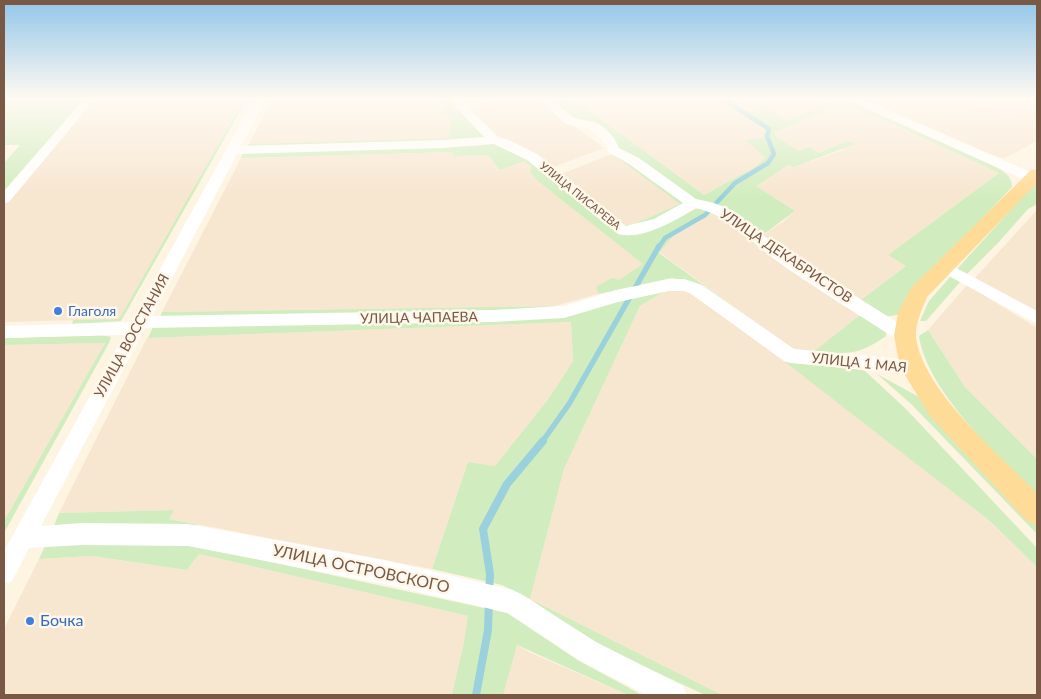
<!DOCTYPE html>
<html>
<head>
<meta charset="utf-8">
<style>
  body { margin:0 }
  #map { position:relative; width:1041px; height:699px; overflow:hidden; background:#fef4e2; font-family:Lato,sans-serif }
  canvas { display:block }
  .frame { position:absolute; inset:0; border:5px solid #795946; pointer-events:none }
</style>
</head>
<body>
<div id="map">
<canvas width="1041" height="699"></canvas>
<div class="frame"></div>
</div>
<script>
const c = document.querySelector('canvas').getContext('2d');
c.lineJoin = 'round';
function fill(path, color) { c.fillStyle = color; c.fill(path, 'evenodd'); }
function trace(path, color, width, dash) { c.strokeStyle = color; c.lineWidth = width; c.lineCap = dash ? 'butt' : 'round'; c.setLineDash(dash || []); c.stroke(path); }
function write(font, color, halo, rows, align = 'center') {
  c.font = font + ' Lato,sans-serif'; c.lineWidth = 5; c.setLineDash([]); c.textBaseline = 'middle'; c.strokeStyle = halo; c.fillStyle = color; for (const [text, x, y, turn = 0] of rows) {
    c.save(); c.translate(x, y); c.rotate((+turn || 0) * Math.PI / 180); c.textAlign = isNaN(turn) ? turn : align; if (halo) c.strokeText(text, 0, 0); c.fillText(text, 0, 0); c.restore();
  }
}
const residential = new Path2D(`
  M94 99H244L119 319 4 322V205Z
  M272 99H437L451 121 449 138 249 144Z
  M495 99H538L604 148 553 167 538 155 497 136 468 108Z
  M574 99H716L766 129 764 137 747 140 765 158 755 167 704 195Z
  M729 99H836L838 100 787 121 764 107 749 112Z
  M863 99H1028L1037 101V141L1005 158 998 157Z
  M845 102 999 173 888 255 906 266 858 302 760 237 783 222 795 211 755 186 790 165 794 167 843 150 847 141 819 153 799 151 775 135V132Z
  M453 152 454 156 488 155 500 170 524 161 532 168 539 182 644 264 619 280 596 287 598 294 555 306 162 312 241 158Z
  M612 154 681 204 632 225H622L561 174Z
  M1037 210V312L975 278Z
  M714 212 740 228 753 243 861 314 813 352 791 348 659 252 675 234Z
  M967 285 1037 328V459L965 387 928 330Z
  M670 288 683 289 731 321 803 375 991 522 1037 567V695H722L530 599 564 469 640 306Z
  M571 322 573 361 549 398 495 466 468 462 432 569 169 519 173 510 59 513 147 338Z
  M105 343 4 521V345Z
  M199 554 468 616 529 652 628 695H4V629L39 559 92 556 187 570Z`);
const commercial = new Path2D(`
  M959 99H1037V106L1009 121Z`);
const green = new Path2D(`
  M4 99H86L4 194V163L20 145H4Z
  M244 99H247L121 321 72 324 73 320 119 319Z
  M437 99H448L486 138 441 141 248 146 249 144 449 138 451 121Z
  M549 99H574L704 195 755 167 765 158 746 140 763 137 766 129 716 99H729L749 112 764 107 787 121 836 99H844L994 166C1004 171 1012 176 1012 187L931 273 902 314 884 317 858 302 906 266 888 255 999 173 845 102 775 132V135L799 151 810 147 819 153 847 141 855 144 794 167 789 165 756 186 795 211 760 237 694 200 619 149 614 140 571 118Z
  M491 142C534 152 585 205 619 234 647 241 673 218 698 208 707 207 716 209 724 214 740 223 753 240 768 251 805 277 844 301 883 324L887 329 886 336C858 356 846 354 813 352L861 314 753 243 740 228 715 211 675 234 659 253 791 348 693 282 672 278 598 294 596 287 612 278 619 280 643 264 539 182 530 172 532 168 524 161 500 170 488 155 454 156 452 152 241 158 243 152 442 146Z
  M614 153 684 201V204C671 214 636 232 622 225H632L680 204 612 154Z
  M1037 181V204L1028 209 998 243 967 274 957 269Z
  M951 276 961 281 926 321H920L929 301Z
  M670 288 640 306 564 469 530 599 722 695H705L590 641 530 599 502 585 432 569 468 462 495 466 549 398 573 361 571 322 148 338 153 327 487 320 616 301Z
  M555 306 487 312 160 317 162 312Z
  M928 330 965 387 1037 459V495C998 457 927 391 919 336Z
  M102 335 111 337 109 343 4 533V521L105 343 4 345V338Z
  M784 361 864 370 906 409 1037 548V567L991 522Z
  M877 374 930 403 954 433 1037 518V534L911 404Z
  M174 510 169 519 199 525 54 526 59 513Z
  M46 544H188L507 613 583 663 642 695H628L517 645 503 695H452L464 643 468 616 199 554 187 570 92 556 39 559Z`);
const streamFar2 = new Path2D(`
  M659 247 665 238 705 215 735 183 768 163 774 154 767 136 769 129 723 99`);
const streamFar1 = new Path2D(`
  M542 442 569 404 659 246`);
const stream = new Path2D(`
  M489 592 490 574 483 529 507 484 543 441
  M476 695 488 630 489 601`);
const minor = new Path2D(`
  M84 99H95L9 202 4 203V191Z
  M254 99H266L241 146 442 140 484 137 448 99H460L498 137 507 139 537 154 626 226 654 219 683 203 629 164 610 153 604 142 597 134 589 129 566 124 539 99H551L574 118 597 123 605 128 614 138 619 148 639 158 696 199 714 203 729 209 784 251 911 331 914 336 911 341 905 343 899 341C857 313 814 288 774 259 748 240 727 214 695 208 677 221 640 240 618 234L527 160 494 144 442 148 237 154 152 316 493 310 564 306 617 290 669 279H684L702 285 794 349 912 360 918 362 921 367 918 372 912 374 790 363 784 361 690 293 683 291H669L618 302 564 318 493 322 145 328 41 526 82 523 188 524 384 560 513 590 521 594 596 642 683 686 687 695H647L578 660 508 613 384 584 188 546 82 545 29 548 12 581 4 584V551L124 335 4 338V326L131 322Z
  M847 99H862L1037 175V180L1032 182 1027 181Z
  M943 261 1037 311V324L938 270 935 266 938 262Z`);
const major = new Path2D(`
  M1037 169V183L927 297C922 309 915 324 916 337 922 390 1000 455 1037 493V525L1027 521 930 416 900 367 894 336 898 313 911 288 1031 170Z`);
const markers = [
  [58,311,5,"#3f7fe0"],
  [30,621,5,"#3f7fe0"]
];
const farStreetnames = [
  ["УЛИЦА ПИСАРЕВА",580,196,39]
];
const streetNames = [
  ["УЛИЦА ДЕКАБРИСТОВ",786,256,34],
  ["УЛИЦА ЧАПАЕВА",419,318,-1],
  ["УЛИЦА ВОССТАНИЯ",132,336,-61],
  ["УЛИЦА 1 МАЯ",859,363,6]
];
const shopNames = [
  ["Глаголя",68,311]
];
const nearStreetnames = [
  ["УЛИЦА ОСТРОВСКОГО",361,569,12]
];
const nearShopnames = [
  ["Бочка",40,621]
];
fill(residential, '#f7e6d0');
fill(commercial, '#ffe3d5');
fill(green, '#d1edbf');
trace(streamFar2, '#9ad1dd', 4.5);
trace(streamFar1, '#9ad1dd', 5.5);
trace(stream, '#9ad1dd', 8);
fill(minor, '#fff');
fill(major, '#ffdb98');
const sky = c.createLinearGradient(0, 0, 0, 197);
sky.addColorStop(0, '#93c6e9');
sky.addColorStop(0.5, '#fffaf2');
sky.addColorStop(1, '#fffaf200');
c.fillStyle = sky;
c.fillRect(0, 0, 1041, 197);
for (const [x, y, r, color] of markers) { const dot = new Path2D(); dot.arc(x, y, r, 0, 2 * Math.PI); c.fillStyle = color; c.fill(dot); trace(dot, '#fff7ea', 2); }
write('11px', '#795946', '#fff7ea', farStreetnames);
write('14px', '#795946', '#fff7ea', streetNames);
write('14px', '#366cbe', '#fff7ea', shopNames, 'left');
write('16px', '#795946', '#fff7ea', nearStreetnames);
write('16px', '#366cbe', '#fff7ea', nearShopnames, 'left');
</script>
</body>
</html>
